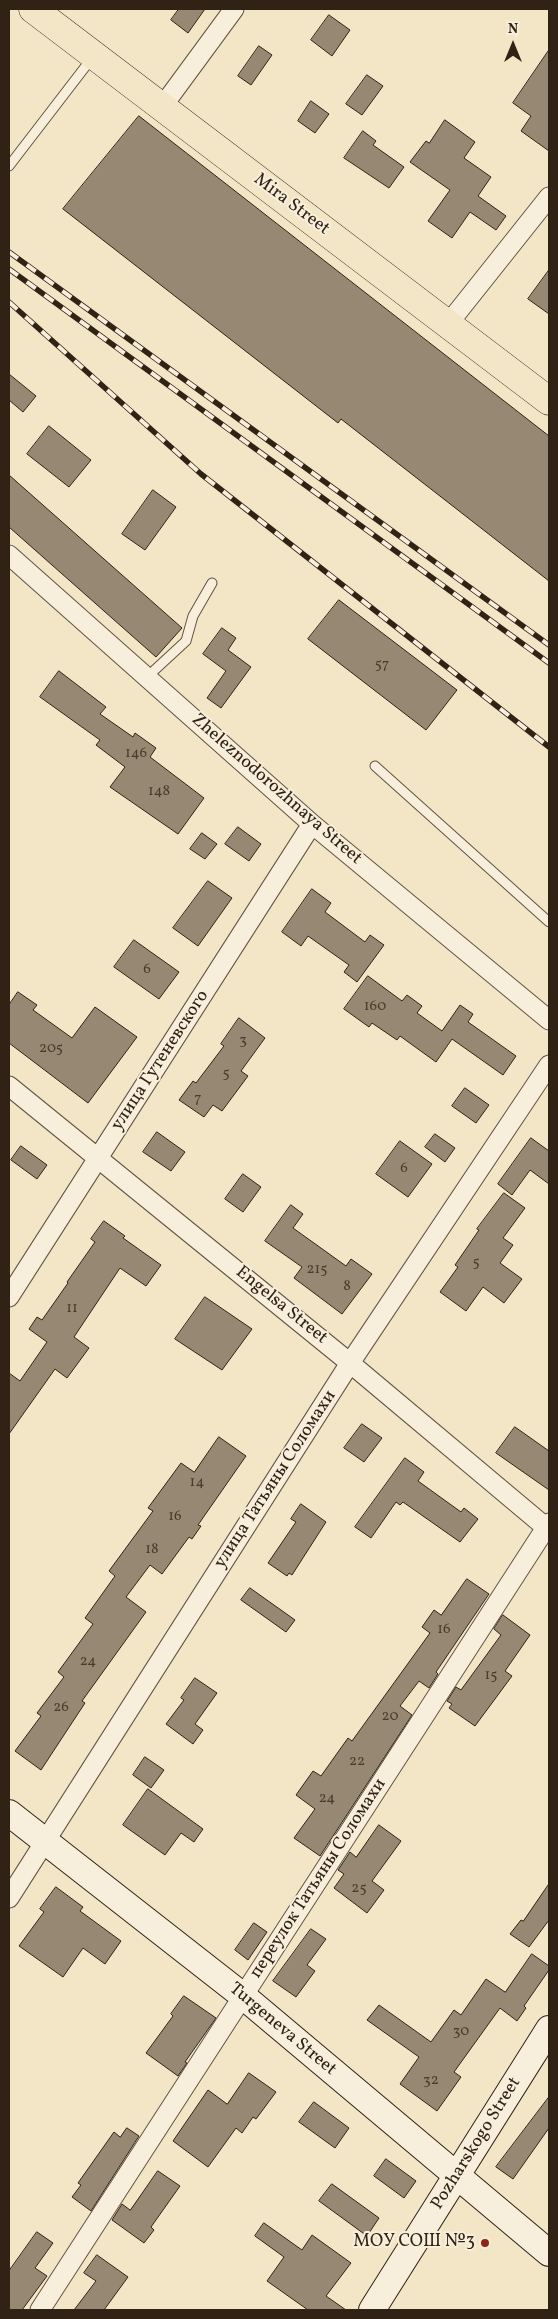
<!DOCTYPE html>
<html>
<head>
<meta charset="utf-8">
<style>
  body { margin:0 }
  #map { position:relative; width:558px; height:2319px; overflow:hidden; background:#f3e6c7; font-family:Vollkorn,serif }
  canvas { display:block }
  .frame { position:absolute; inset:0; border:10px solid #312216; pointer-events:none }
  .north { position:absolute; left:488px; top:20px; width:50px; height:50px; -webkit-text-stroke:4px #f7efdb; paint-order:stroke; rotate:0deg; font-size:14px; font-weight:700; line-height:20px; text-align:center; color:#312216 }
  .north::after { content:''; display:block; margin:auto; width:18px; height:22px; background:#312216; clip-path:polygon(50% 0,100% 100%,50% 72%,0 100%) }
</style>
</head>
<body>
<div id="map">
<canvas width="558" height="2319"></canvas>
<div class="frame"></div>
<div class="north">N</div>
</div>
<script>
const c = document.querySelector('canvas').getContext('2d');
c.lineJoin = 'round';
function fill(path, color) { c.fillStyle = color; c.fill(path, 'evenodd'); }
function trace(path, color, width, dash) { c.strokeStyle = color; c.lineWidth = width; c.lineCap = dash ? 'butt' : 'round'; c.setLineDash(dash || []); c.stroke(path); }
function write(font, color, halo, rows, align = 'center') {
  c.font = font + ' Vollkorn,serif'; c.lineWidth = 4; c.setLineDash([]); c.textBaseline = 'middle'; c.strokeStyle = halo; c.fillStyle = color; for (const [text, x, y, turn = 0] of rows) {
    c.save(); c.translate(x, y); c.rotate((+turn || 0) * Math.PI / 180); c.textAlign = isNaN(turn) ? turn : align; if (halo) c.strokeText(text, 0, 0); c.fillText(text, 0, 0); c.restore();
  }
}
const building = new Path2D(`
  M179 9H205L188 33 171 20Z
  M329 15 350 30 332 56 311 40Z
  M259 46 272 55 251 85 238 76Z
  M549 50V151L521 131 531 116 513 103Z
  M367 75 383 86 362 115 346 104Z
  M311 101 329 114 315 133 298 121Z
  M139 116 549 436V581L341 419 338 423 63 209Z
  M445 120 475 142 464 158 491 177 478 196 506 216 496 230 470 212 452 238 428 221 450 190 410 162 426 141 429 143Z
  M363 131 376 141 373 145 404 167 389 188 344 158Z
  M549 270V314L528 299Z
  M9 374 36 396 23 412 9 400Z
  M49 426 91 460 69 487 27 454Z
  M9 475 182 628 156 657 9 527Z
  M153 490 176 507 145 550 122 534Z
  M339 600 457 690 426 730 308 639Z
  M222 628 236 638 228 650 251 667 221 708 207 698 226 671 203 654Z
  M59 671 106 707 100 714 133 737 135 733 156 748 150 757 204 798 178 834 110 787 125 767 96 745 100 740 40 697Z
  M238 827 261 844 249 861 225 844Z
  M202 833 217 844 205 859 190 849Z
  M208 881 232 898 198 946 173 928Z
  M312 889 331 903 325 912 365 942 370 935 384 945 357 982 344 972 349 965 308 936 301 946 282 932Z
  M134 940 179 972 159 999 114 967Z
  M368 976 402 1001 407 995 422 1006 417 1013 442 1031 460 1005 473 1014 468 1022 516 1056 503 1075 452 1039 436 1062 400 1036 397 1040 372 1023 369 1027 344 1009Z
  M18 992 37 1005 33 1010 72 1038 95 1007 137 1037 88 1103 9 1043V1005Z
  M239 1018 265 1038 241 1071 248 1076 222 1111 213 1105 204 1117 179 1100 193 1081 196 1083 224 1046 221 1044Z
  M465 1088 489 1105 476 1123 452 1106Z
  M157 1132 185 1152 171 1171 143 1152Z
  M435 1134 455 1148 445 1162 425 1147Z
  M531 1138 549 1151V1184L530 1170 512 1195 498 1184Z
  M400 1141 432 1164 408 1197 376 1174Z
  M21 1146 47 1165 37 1179 11 1160Z
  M243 1174 261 1187 243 1212 225 1199Z
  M504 1193 525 1208 503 1238 513 1245 500 1263 522 1279 504 1303 483 1287 466 1311 440 1292 458 1267 455 1265 479 1230 477 1229Z
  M291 1205 303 1214 293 1228 346 1266 351 1259 372 1274 342 1314 294 1278 302 1267 265 1241Z
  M104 1221 125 1236 123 1238 161 1265 146 1286 120 1268 74 1337 89 1348 67 1378 55 1369 9 1434V1373L20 1381 47 1342 29 1329 37 1317 42 1320 68 1283 67 1282 95 1242 91 1239Z
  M205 1297 252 1329 222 1370 175 1339Z
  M362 1424 382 1438 364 1462 344 1448Z
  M515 1427 549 1451V1490L496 1453Z
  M219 1437 246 1456 198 1525 201 1526 192 1539 189 1537 162 1574 150 1565 126 1597 146 1612 82 1701 85 1703 41 1770 15 1751 41 1716 37 1713 64 1677 58 1672 93 1624 85 1618 115 1576 109 1571 153 1511 148 1508 181 1463 194 1472Z
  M405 1458 424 1472 418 1481 461 1512 464 1508 478 1519 460 1542 403 1502 400 1505 396 1502 371 1538 355 1527Z
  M301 1504 326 1522 292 1575 289 1573 287 1576 268 1563 296 1522 291 1519Z
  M467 1579 489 1594 436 1672 438 1674 429 1688 419 1681 400 1706 412 1715 320 1856 294 1838 315 1809 296 1795 313 1771 321 1776 348 1738 352 1741 430 1633 422 1627 434 1610 441 1615Z
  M250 1588 295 1620 286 1632 241 1600Z
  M503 1615 530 1635 505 1671 512 1676 475 1726 449 1708 452 1704 447 1701 456 1687 461 1690 501 1635 494 1629Z
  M195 1678 217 1693 195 1724 203 1730 193 1744 166 1724 184 1700 181 1698Z
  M145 1757 164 1770 151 1788 133 1775Z
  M148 1789 203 1829 194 1842 181 1833 165 1855 123 1825Z
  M379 1825 401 1841 372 1881 384 1890 367 1913 334 1888 344 1874 338 1870 350 1852 356 1857Z
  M549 1884V1920L529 1947 510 1934 521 1920 523 1921Z
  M56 1887 83 1907 80 1911 121 1941 105 1964 83 1948 63 1977 19 1946 44 1912 40 1909Z
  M254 1923 267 1932 248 1960 235 1950Z
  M311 1929 326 1939 307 1965 315 1971 296 1997 273 1981Z
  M532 1954 549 1966V1970L524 2006 526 2008 517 2021 500 2008 454 2072 461 2077 437 2111 400 2084 419 2057 367 2020 379 2005 431 2042 454 2010 461 2015 486 1979 505 1992Z
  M184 1996 216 2018 185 2062 187 2063 178 2076 146 2053 173 2016 171 2014Z
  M249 2073 276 2092 256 2119 253 2117 242 2133 236 2128 208 2167 173 2141 208 2090 227 2104Z
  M549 2097V2128L513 2179 496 2167Z
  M314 2102 349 2128 335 2148 299 2122Z
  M127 2128 139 2136 91 2211 72 2197 81 2185 78 2183 114 2132 120 2137Z
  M386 2159 416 2181 404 2198 374 2176Z
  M158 2171 180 2186 151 2227 154 2230 144 2243 112 2220 122 2204 130 2210Z
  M332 2184 379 2218 367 2236 319 2201Z
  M264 2223 302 2250 312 2235 351 2263 326 2296 346 2310H308L267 2281 284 2257 255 2236Z
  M37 2232 53 2243 35 2268 47 2276 22 2310H9V2271Z
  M97 2255 128 2277 104 2310H74L96 2281 84 2273Z`);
const lane = new Path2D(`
  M9 166 92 58
  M147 677 186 641 193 616 212 583
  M375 766 549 922`);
const street = new Path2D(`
  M162 107 234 9
  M448 324 549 197
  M9 555 312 824 549 1020
  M9 1086 350 1363 549 1530
  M9 1297 312 824
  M9 1898 350 1363 549 1065
  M40 2310 549 1523`);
const secondary = new Path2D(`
  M9 1813 243 1996 549 2253
  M372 2310 549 2029`);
const primary = new Path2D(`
  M33 9 549 401`);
const rail = new Path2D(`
  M9 252 549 645
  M9 269 549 663
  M9 302 201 474 549 747`);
const markers = [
  [485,2243,5,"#8f2418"]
];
const numberNames = [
  ["57",382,665],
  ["146",136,754],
  ["148",159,792],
  ["6",147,970],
  ["160",375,1007],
  ["3",243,1041],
  ["205",51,1049],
  ["5",226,1074],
  ["7",198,1099],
  ["6",404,1169],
  ["5",476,1263],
  ["215",317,1270],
  ["8",347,1287],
  ["11",72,1309],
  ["14",197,1483],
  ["16",175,1517],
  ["18",152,1550],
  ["16",444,1630],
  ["24",88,1662],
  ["15",491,1676],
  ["26",61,1708],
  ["20",390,1717],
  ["22",357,1762],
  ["24",327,1799],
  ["25",359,1889],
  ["30",461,2032],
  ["32",431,2081]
];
const streetNames = [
  ["Mira Street",291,205,37],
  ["Zheleznodorozhnaya Street",276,790,41],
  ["улица Гутеневского",161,1061,-57],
  ["Engelsa Street",281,1306,39],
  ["улица Татьяны Соломахи",276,1480,-57],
  ["переулок Татьяны Соломахи",319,1879,-57],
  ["Turgeneva Street",282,2030,40],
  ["Pozharskogo Street",477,2144,-58]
];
const poiNames = [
  ["МОУ СОШ №3",475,2243]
];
fill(building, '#968872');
trace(building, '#312216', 1);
trace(lane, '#625342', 11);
trace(street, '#625342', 21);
trace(secondary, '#312216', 28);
trace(primary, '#312216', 29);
trace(lane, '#f7efdb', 9);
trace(street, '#f7efdb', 19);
trace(secondary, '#f7efdb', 26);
trace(primary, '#f3e6c7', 28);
trace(rail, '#312216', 5.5);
trace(rail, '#f7efdb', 4, [11]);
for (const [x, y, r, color] of markers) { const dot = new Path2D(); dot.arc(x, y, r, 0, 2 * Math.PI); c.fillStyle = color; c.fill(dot); trace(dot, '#f7efdb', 2); }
write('15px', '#4a3c2d', null, numberNames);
write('18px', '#312216', '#f7efdb', streetNames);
write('18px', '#312216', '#f7efdb', poiNames, 'right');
</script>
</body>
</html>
